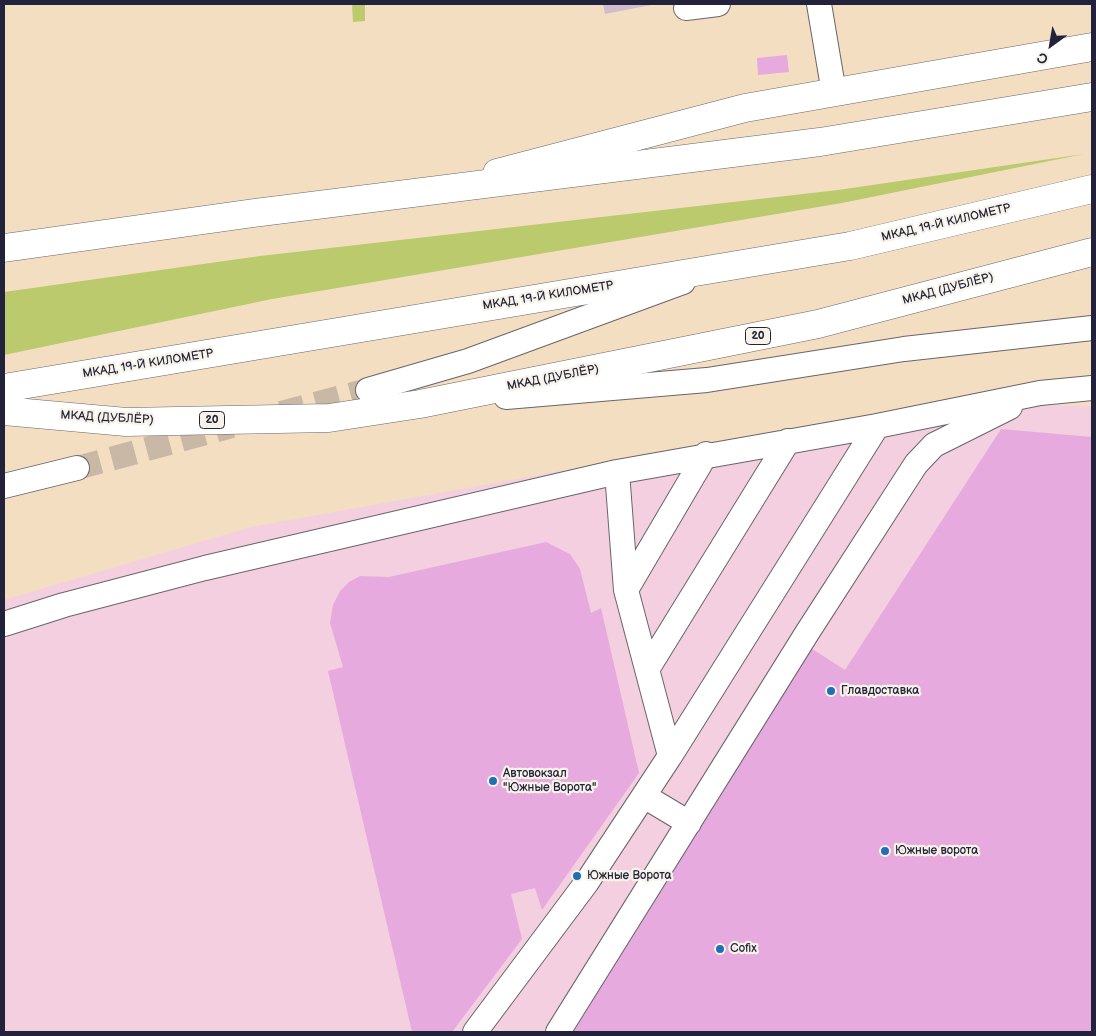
<!DOCTYPE html>
<html>
<head>
<meta charset="utf-8">
<style>
  body { margin:0 }
  #map { position:relative; width:1096px; height:1036px; overflow:hidden; background:#f3dec1; font-family:"Balsamiq Sans",sans-serif }
  canvas { display:block }
  .frame { position:absolute; inset:0; border:5px solid #22223b; pointer-events:none }
  .north { position:absolute; left:1026px; top:20px; width:50px; height:50px; -webkit-text-stroke:4px #f7f3e8; paint-order:stroke; rotate:212deg; font-size:14px; font-weight:700; line-height:20px; text-align:center; color:#22223b }
  .north::after { content:''; display:block; margin:auto; width:18px; height:22px; background:#22223b; clip-path:polygon(50% 0,100% 100%,50% 72%,0 100%) }
</style>
</head>
<body>
<div id="map">
<canvas width="1096" height="1036"></canvas>
<div class="frame"></div>
<div class="north">С</div>
</div>
<script>
const c = document.querySelector('canvas').getContext('2d');
c.lineJoin = 'round';
function fill(path, color) { c.fillStyle = color; c.fill(path, 'evenodd'); }
function trace(path, color, width, dash) { c.strokeStyle = color; c.lineWidth = width; c.lineCap = dash ? 'butt' : 'round'; c.setLineDash(dash || []); c.stroke(path); }
function write(font, color, halo, rows, align = 'center') {
  c.font = font + ' "Balsamiq Sans",sans-serif'; c.lineWidth = 4.5; c.setLineDash([]); c.textBaseline = 'middle'; c.strokeStyle = halo; c.fillStyle = color; for (const [text, x, y, turn = 0] of rows) {
    c.save(); c.translate(x, y); c.rotate((+turn || 0) * Math.PI / 180); c.textAlign = isNaN(turn) ? turn : align; if (halo) c.strokeText(text, 0, 0); c.fillText(text, 0, 0); c.restore();
  }
}
const built = new Path2D(`
  M972 404 1092 406V1032H4V600L251 527 728 441Z`);
const industrial = new Path2D(`
  M603 4H656L605 14Z`);
const green = new Path2D(`
  M352 4H365V21L353 22Z
  M1084 154 842 203 272 299 4 355V292L260 256 838 190Z`);
const building = new Path2D(`
  M787 55 789 72 758 75 757 58Z
  M1001 429 1092 437V1032H565L806 645 845 670Z
  M546 542 570 554 580 569 591 613 601 608 639 773 542 910 535 888 511 894 522 939 452 1032H412L328 671 343 667 330 623 333 605 340 591 349 582 360 576 389 577Z`);
const minorTunnel = new Path2D(`
  M281 413 368 390
  M77 468 232 426`);
const minor = new Path2D(`
  M819 4 834 93
  M686 8 718 4
  M368 390 468 361 683 282
  M506 397 707 380 904 349 1092 328
  M617 472 626 590 670 756
  M4 486 77 468
  M626 590 706 454
  M4 624 64 605 205 568 617 472 877 426 1040 393 1092 388
  M648 668 788 441
  M644 796 689 823
  M475 1032 587 882 670 756 877 426
  M558 1032 807 633 916 464 934 445 1010 407`);
const major = new Path2D(`
  M497 173 745 108 1092 47
  M4 411 126 422 329 418 420 404 818 324 1092 252`);
const highway = new Path2D(`
  M4 248 254 213 820 142 1092 97
  M4 388 850 246 1092 189`);
const markers = [
  [831,691,5,"#1f6fb2"],
  [493,781,5,"#1f6fb2"],
  [885,851,5,"#1f6fb2"],
  [577,876,5,"#1f6fb2"],
  [720,949,5,"#1f6fb2"]
];
const shields = [
  [758,336,25],
  [212,420,25]
];
const shieldNames = [
  ["20",758,336],
  ["20",212,420]
];
const streetNames = [
  ["МКАД, 19-Й КИЛОМЕТР",946,223,-13],
  ["МКАД (ДУБЛЁР)",948,289,-15],
  ["МКАД, 19-Й КИЛОМЕТР",548,296,-9],
  ["МКАД, 19-Й КИЛОМЕТР",148,364,-9],
  ["МКАД (ДУБЛЁР)",553,378,-11],
  ["МКАД (ДУБЛЁР)",107,418,3]
];
const poiNames = [
  ["Главдоставка",841,691],
  ["Автовокзал",503,774],
  ["\"Южные Ворота\"",503,788],
  ["Южные ворота",895,851],
  ["Южные Ворота",587,876],
  ["Cofix",730,949]
];
fill(built, '#f3cfe0');
fill(industrial, '#cfbdcf');
fill(green, '#bbca6d');
fill(building, '#e6aadf');
trace(minorTunnel, '#c9b8a6', 24, [24, 12]);
trace(minor, '#6b646a', 26);
trace(major, '#6b646a', 29);
trace(highway, '#6b646a', 29);
trace(minor, '#fff', 24);
trace(major, '#fff', 28);
trace(highway, '#fff', 28);
for (const [x, y, r, color] of markers) { const dot = new Path2D(); dot.arc(x, y, r, 0, 2 * Math.PI); c.fillStyle = color; c.fill(dot); trace(dot, '#f7f3e8', 2); }
for (const [x, y, w] of shields) { const box = new Path2D(); box.roundRect(x - w / 2, y - 8.5, w, 17, 4); c.fillStyle = '#f7f3e8'; c.fill(box); trace(box, '#22223b', 1); }
write('bold 11px', '#22223b', null, shieldNames);
write('12px', '#22223b', '#f7f3e8', streetNames);
write('12px', '#22223b', '#f7f3e8', poiNames, 'left');
</script>
</body>
</html>
